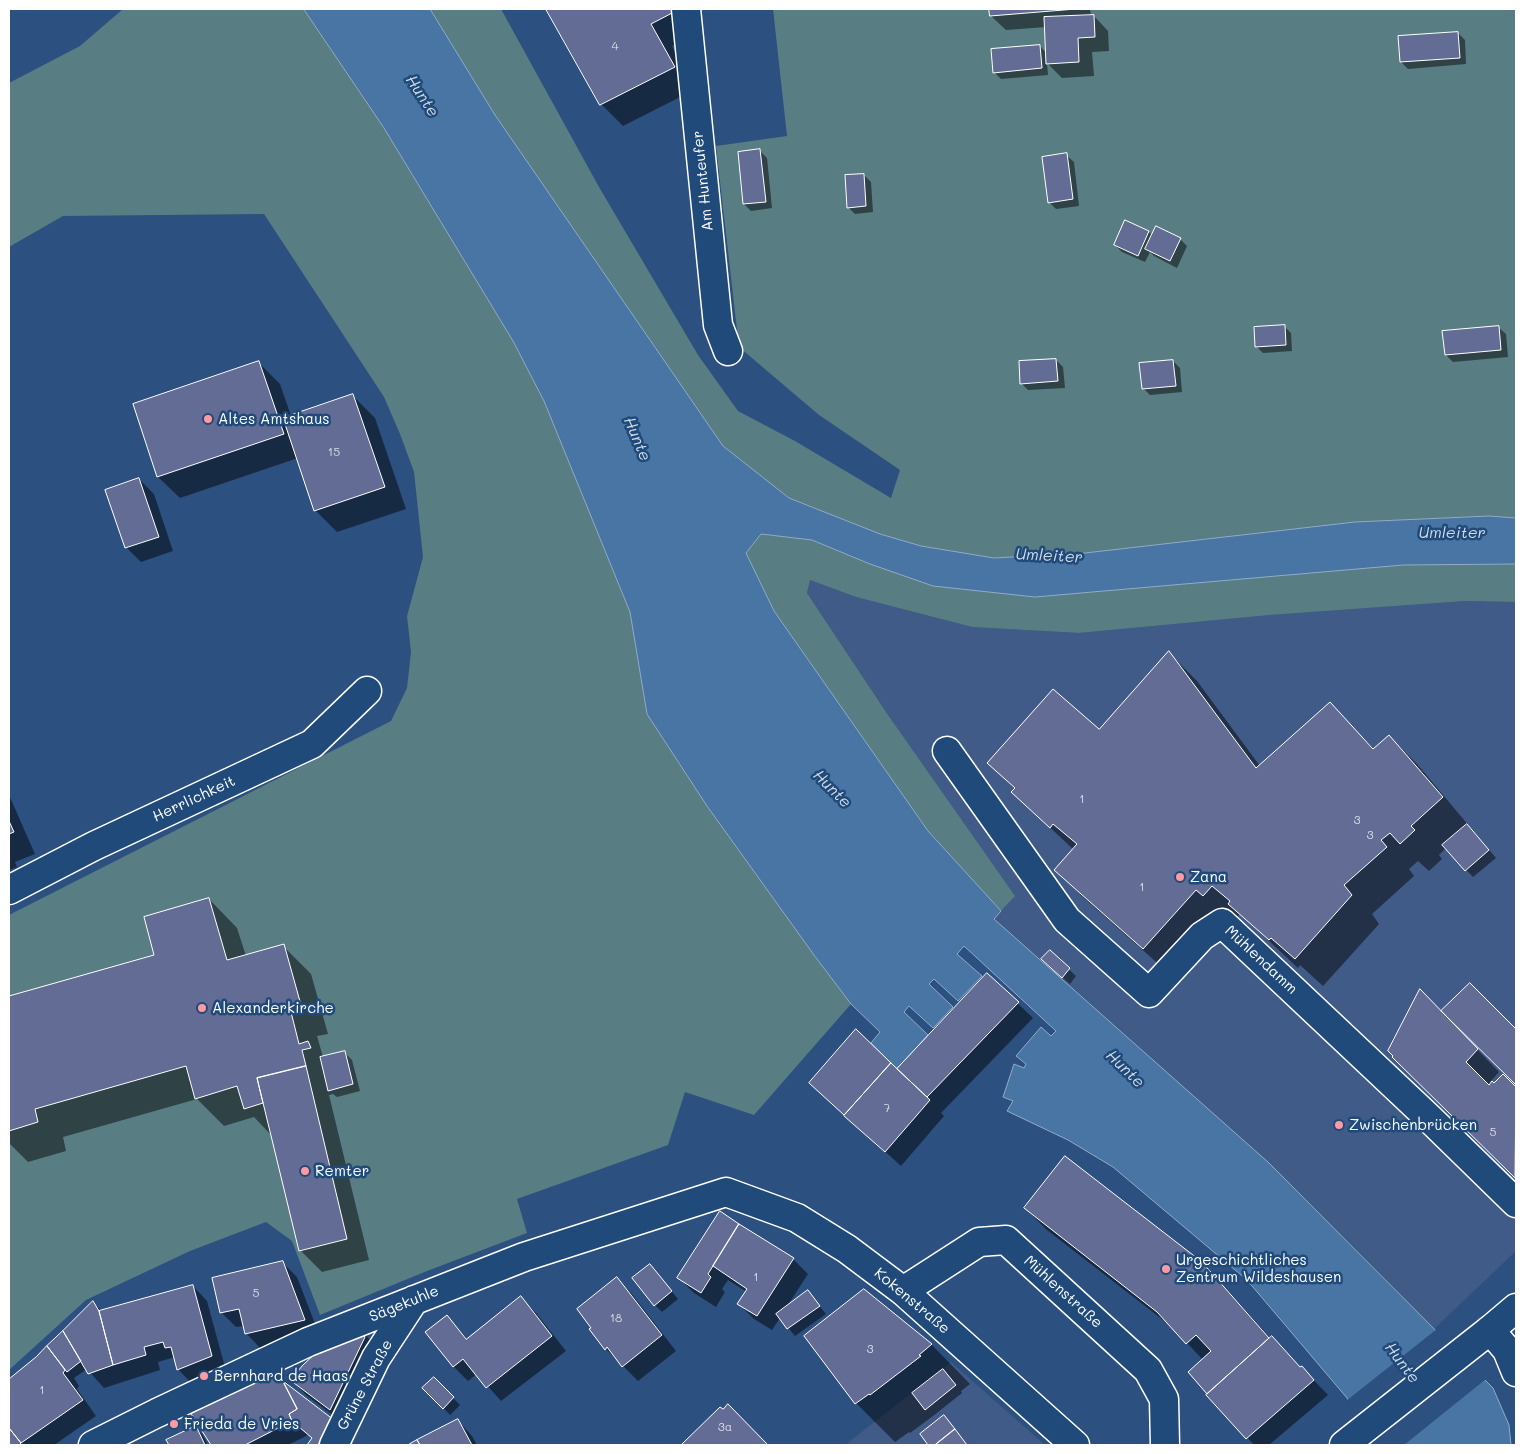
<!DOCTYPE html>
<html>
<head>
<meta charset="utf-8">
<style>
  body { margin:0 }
  #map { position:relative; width:1525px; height:1454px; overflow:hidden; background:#2c507f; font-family:Mali,sans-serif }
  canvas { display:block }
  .frame { position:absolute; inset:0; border:10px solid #fff; pointer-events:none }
</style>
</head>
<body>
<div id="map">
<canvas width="1525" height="1454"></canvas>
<div class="frame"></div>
</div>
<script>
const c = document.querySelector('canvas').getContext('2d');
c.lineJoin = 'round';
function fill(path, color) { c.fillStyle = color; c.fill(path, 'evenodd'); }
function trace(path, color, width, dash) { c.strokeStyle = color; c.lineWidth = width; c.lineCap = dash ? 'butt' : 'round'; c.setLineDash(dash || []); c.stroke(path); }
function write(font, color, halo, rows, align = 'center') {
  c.font = font + ' Mali,sans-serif'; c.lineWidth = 5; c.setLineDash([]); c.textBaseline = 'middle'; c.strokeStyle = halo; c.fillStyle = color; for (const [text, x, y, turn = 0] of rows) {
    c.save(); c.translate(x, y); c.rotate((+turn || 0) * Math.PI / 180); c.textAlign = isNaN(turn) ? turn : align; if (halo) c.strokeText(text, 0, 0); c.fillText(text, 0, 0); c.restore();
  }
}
const built = new Path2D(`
  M810 580 856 597 972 627 1079 633 1270 615 1465 601 1516 602V1251L1434 1329 1356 1249 1269 1163 994 919 1014 897 888 715 807 593Z
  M951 1362 1045 1445H845Z`);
const green = new Path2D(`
  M123 9H304L384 128 513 341 544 401 630 612 647 714 707 806 814 955 851 1004 754 1115 685 1092 668 1145 517 1199 527 1233 427 1271 320 1315 292 1241 266 1222 190 1251 86 1300 9 1370V915L391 721 407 688 411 652 407 616 423 557 414 472 400 434 384 397 264 214 63 216 9 247V83L80 46Z
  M430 9H501L599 187 698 355 738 411 795 441 891 498 900 470 819 415 739 347 716 146 787 136 773 9H1516V518L1489 516 1355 522 1085 553 994 558 921 546 880 534 789 498 723 446 495 115Z
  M761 534 812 540 870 564H1516V602L1465 601 1270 615 1079 633 972 627 856 597 810 580 807 593 888 715 1015 896 1001 911 928 831 774 611 746 553Z`);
const water = new Path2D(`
  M304 9H430L495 115 723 446 789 498 880 534 921 546 994 558 1085 553 1355 522 1489 516 1516 518V564L1403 565 1035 597 933 586 870 564 812 540 761 534 746 553 774 611 928 831 1001 911 994 919 1269 1163 1493 1388 1509 1425 1511 1445H1379L1347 1398 1247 1280 1113 1167 1068 1140 1007 1111 1013 1101 1003 1097 1014 1064 1024 1068 1026 1064 1016 1056 1041 1027 1051 1036 1056 1031 964 946 957 954 982 976 958 1001 934 979 929 984 953 1007 933 1028 909 1006 904 1012 928 1035 897 1069 871 1043 880 1032 851 1004 814 955 707 806 647 714 630 612 544 401 513 341 384 128Z`);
const pier = new Path2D(`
  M1437 1329 1486 1379 1404 1445H1377L1346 1401Z`);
const shadow = new Path2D(`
  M548 9H680L695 34 672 46 696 89 623 126 601 104Z
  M991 9H1090L1091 16H1094L1108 31 1109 51 1092 52 1094 76 1062 78 1047 63 1048 75 1001 79 994 72 1040 46 1047 54 1046 27 1006 30 991 16Z
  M1458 33 1465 40 1466 64 1408 69 1401 62Z
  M760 151 767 158 772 208 751 211 744 204Z
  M1066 155 1074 162 1079 206 1056 209 1049 202Z
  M864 175 871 182 873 212 855 214 848 207Z
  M1126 221 1149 232 1153 236 1180 239 1187 246 1177 268 1154 256 1150 252 1145 262 1122 252 1115 245Z
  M1284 326 1291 333 1292 351 1263 353 1256 346Z
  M1498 327 1506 334 1508 357 1453 362 1446 355Z
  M1056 360 1063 367 1065 388 1028 390 1021 383Z
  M1173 361 1180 368 1182 392 1150 395 1143 388Z
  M259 363 280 384 291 416 353 396 375 418 406 509 337 532 315 510 298 458 180 498 158 477 134 405Z
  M139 479 154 494 173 551 141 562 126 547Z
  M1169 653 1197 681 1260 766 1330 704 1374 749 1389 736 1417 764 1496 858 1473 877 1446 848 1439 855 1442 859 1429 871 1418 861 1409 869 1414 876 1372 914 1379 924 1323 986 1300 965 1298 968 1240 914 1172 976 1084 898 1056 870 1074 850 1012 792 1015 789 989 763 1099 731Z
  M9 795 35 854 15 862 17 867 9 870Z
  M209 899 237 928 246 956 283 946 311 974 328 1034 317 1036 323 1057 345 1053 352 1060 360 1091 337 1097 333 1094 329 1095 369 1260 322 1272 300 1250 272 1136 254 1117 224 1126 197 1099 63 1137 66 1151 28 1162 9 1143V998L156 956Z
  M1050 952 1076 976 1070 984 1050 966Z
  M987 974 1033 1018 941 1113 944 1116 901 1166 810 1083 856 1031 897 1071Z
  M1470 984 1516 1030V1084L1443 1011Z
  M1420 991 1499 1072 1490 1082 1494 1085 1503 1076 1516 1089V1178L1394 1057Z
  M1025 1208 1201 1263 1224 1286 1271 1339 1301 1368H1302L1328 1395 1269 1445H1254L1190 1372 1203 1360 1172 1327 1047 1230Z
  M720 1213 793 1259 808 1274 786 1308 808 1292 826 1314 795 1336 780 1318 772 1330 754 1319 739 1304 747 1292 728 1280 722 1289 725 1292 716 1307 694 1293 679 1278Z
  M283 1263 297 1277 319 1334 260 1348 246 1333 244 1326 236 1327 222 1313Z
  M650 1265 678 1299 662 1312 655 1305Z
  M617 1279 631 1293 676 1351 638 1381 606 1349 591 1329Z
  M193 1286 207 1301 226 1371 192 1384 178 1369 175 1357 158 1362 160 1370 104 1388 87 1369 74 1378 79 1386 77 1389 96 1416 54 1445H9V1381L37 1358 93 1303 102 1311Z
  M864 1291 932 1345 970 1384 961 1391 962 1393 933 1416 910 1433 909 1432 895 1442 856 1403Z
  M521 1298 536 1313 566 1351 501 1401 477 1374 468 1381 454 1367 427 1332 447 1317 468 1340Z
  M359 1328 373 1343 345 1424 306 1395 292 1380Z
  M278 1373 292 1388 343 1445H308L313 1439 308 1435 288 1445H213L193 1415Z
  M434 1379 460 1405 450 1415 424 1388Z
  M728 1406 767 1445H683L720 1408 723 1411Z
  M458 1421 472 1436 477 1445H411Z
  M195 1427 202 1434 208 1445H170L168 1440Z`);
const building = new Path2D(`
  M546 9H672L674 12 651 24 675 67 600 105Z
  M989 9H1076L990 16Z
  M1094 15 1095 37 1078 38 1079 62 1046 64 1044 17Z
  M1458 32 1460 58 1400 62 1398 36Z
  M1040 45 1042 68 993 73 991 49Z
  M760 149 766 202 743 204 738 152Z
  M1067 153 1073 199 1048 203 1042 157Z
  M864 174 866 206 847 208 845 175Z
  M1125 220 1149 231 1138 256 1114 245Z
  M1156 226 1181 238 1170 261 1145 249Z
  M1285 325 1286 345 1255 347 1254 327Z
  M1499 326 1501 350 1445 355 1442 331Z
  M1056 359 1058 381 1020 384 1019 361Z
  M1173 360 1176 386 1142 389 1139 363Z
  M259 361 284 434 157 477 133 404Z
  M353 394 385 487 314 511 283 418Z
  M139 478 159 537 125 548 105 490Z
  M1169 651 1256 768 1330 702 1373 749 1389 735 1443 797 1411 826 1415 830 1400 844 1390 833 1381 840 1387 847 1344 885 1352 895 1295 959 1271 938 1269 940 1228 904 1230 901 1212 886 1203 896 1196 890 1143 949 1054 870 1077 844 1053 824 1050 828 1011 792 1015 788 987 763 1053 689 1099 729Z
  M9 821 14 832 9 834Z
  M1467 824 1489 850 1465 871 1442 845Z
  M209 898 227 960 284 944 301 1005 290 1008 299 1044 308 1041 311 1048 302 1050 306 1066 257 1078 263 1103 244 1109 237 1086 195 1099 186 1066 35 1109 38 1122 9 1131V996L154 955 144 917Z
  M1050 950 1070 968 1062 978 1041 959Z
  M987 973 1019 1002 927 1097 897 1069Z
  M1470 983 1516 1029V1085L1441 1011Z
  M1420 989 1478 1049 1466 1062 1489 1085 1492 1081 1494 1083 1503 1074 1516 1087 1515 1178 1392 1057 1393 1056 1388 1051Z
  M856 1029 891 1063 844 1115 809 1083Z
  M345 1051 353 1084 328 1091 320 1057Z
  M891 1063 930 1100 885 1152 844 1116Z
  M306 1066 347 1239 299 1251 257 1078Z
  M1065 1156 1202 1262 1269 1338 1207 1394 1188 1372 1211 1351 1196 1335 1186 1344 1157 1312 1024 1208Z
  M720 1211 739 1224 708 1274 711 1277 701 1293 677 1278Z
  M739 1224 794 1258 757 1316 737 1304 747 1289 713 1266Z
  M283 1261 305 1320 245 1334 239 1309 220 1313 212 1278Z
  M650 1264 672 1291 654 1306 632 1278Z
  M617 1277 662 1335 622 1367 607 1347 605 1350 589 1329 591 1328 577 1309Z
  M193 1285 212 1356 177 1370 171 1347 165 1348 163 1342 144 1347 146 1355 113 1365 99 1311Z
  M864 1289 932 1344 919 1355 921 1356 870 1395 869 1394 855 1404 804 1336Z
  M808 1290 820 1306 787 1329 776 1314Z
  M521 1296 552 1336 486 1388 463 1359 453 1367 425 1332 447 1315 466 1339Z
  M93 1301 99 1311 113 1365 88 1374 63 1331Z
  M359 1327 365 1337 330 1410 290 1380 303 1365 333 1337Z
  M63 1331 81 1361 67 1372 47 1346Z
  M1272 1336 1300 1367 1302 1366 1314 1380 1246 1439 1206 1395Z
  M47 1346 65 1370 63 1373 83 1400 21 1443 9 1428V1379L36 1357Z
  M943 1369 956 1385 925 1410 912 1393Z
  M278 1372 297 1409 289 1414 292 1421 245 1445H211L191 1414Z
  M434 1377 454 1397 443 1409 422 1388Z
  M283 1381 334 1420 318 1445H307L312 1438 292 1421 289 1414 297 1409Z
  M728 1404 768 1445H681L720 1407 723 1409Z
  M944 1415 955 1429 935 1445H928L920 1434Z
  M458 1419 472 1445H420L417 1440Z
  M196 1426 205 1445H169L166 1440Z
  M9 1428 21 1443 19 1445H9Z
  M955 1429 967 1445H935Z
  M417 1440 420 1445H408Z`);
const minor = new Path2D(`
  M686 9 718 325 728 351
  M947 751 1067 920 1149 993 1202 936 1222 923 1430 1119 1516 1203
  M9 890 94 846 312 744 367 691
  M903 1291 979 1242 1006 1240 1148 1370 1164 1399 1165 1445
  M1490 1330 1507 1350 1516 1372
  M93 1445 157 1413 308 1342 524 1257 726 1192 797 1218 847 1249 903 1291 1075 1445
  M334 1445 376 1358 414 1300`);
const tertiary = new Path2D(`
  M1344 1445 1490 1330 1516 1308`);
const markers = [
  [208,419,5,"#ff9aa2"],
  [1180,877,5,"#ff9aa2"],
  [202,1008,5,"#ff9aa2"],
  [1339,1125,5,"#ff9aa2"],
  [305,1171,5,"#ff9aa2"],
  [1166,1269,5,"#ff9aa2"],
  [204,1376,5,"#ff9aa2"],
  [174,1424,5,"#ff9aa2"]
];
const numberNames = [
  ["4",615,46],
  ["15",334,452],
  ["1",1082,799],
  ["3",1357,820],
  ["3",1370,835],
  ["1",1142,887],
  ["7",887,1108],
  ["5",1493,1132],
  ["1",756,1277],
  ["5",256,1293],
  ["18",616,1318],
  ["3",870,1349],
  ["1",42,1390],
  ["3a",725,1427]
];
const streetNames = [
  ["Am Hunteufer",703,181,-96],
  ["Herrlichkeit",194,799,-25],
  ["Mühlendamm",1261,960,43],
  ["Mühlenstraße",1063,1292,42],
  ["Kokenstraße",912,1301,40],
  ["Sägekuhle",404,1304,-22],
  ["Grüne Straße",365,1385,-62]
];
const poiNames = [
  ["Altes Amtshaus",218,419],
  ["Zana",1190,877],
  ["Alexanderkirche",212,1008],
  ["Zwischenbrücken",1349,1125],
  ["Remter",315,1171],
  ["Urgeschichtliches",1176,1260],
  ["Zentrum Wildeshausen",1176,1277],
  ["Bernhard de Haas",214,1376],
  ["Frieda de Vries",184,1424]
];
const waterNames = [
  ["Hunte",422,96,57],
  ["Hunte",637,439,67],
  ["Umleiter",1452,533],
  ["Umleiter",1049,556,3],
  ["Hunte",832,789,45],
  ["Hunte",1125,1069,44],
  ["Hunte",1402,1363,53]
];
fill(built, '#405b87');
fill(green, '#587d83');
fill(water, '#4875a3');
trace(water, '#91acc8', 1);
fill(pier, '#2c507f');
fill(shadow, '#0007');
fill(building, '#626c94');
trace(building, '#fff', 1);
trace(minor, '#fff', 31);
trace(tertiary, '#fff', 31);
trace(minor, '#1f4a7a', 28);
trace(tertiary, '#1f4a7a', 28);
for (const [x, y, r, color] of markers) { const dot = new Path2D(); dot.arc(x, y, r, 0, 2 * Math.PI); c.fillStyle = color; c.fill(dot); trace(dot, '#1f4a7a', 2); }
write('12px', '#d8dae4', null, numberNames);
write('15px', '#fff', '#1f4a7a', streetNames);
write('15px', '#fff', '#1f4a7a', poiNames, 'left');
write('italic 16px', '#d1dce8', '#1f4a7a', waterNames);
</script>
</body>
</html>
